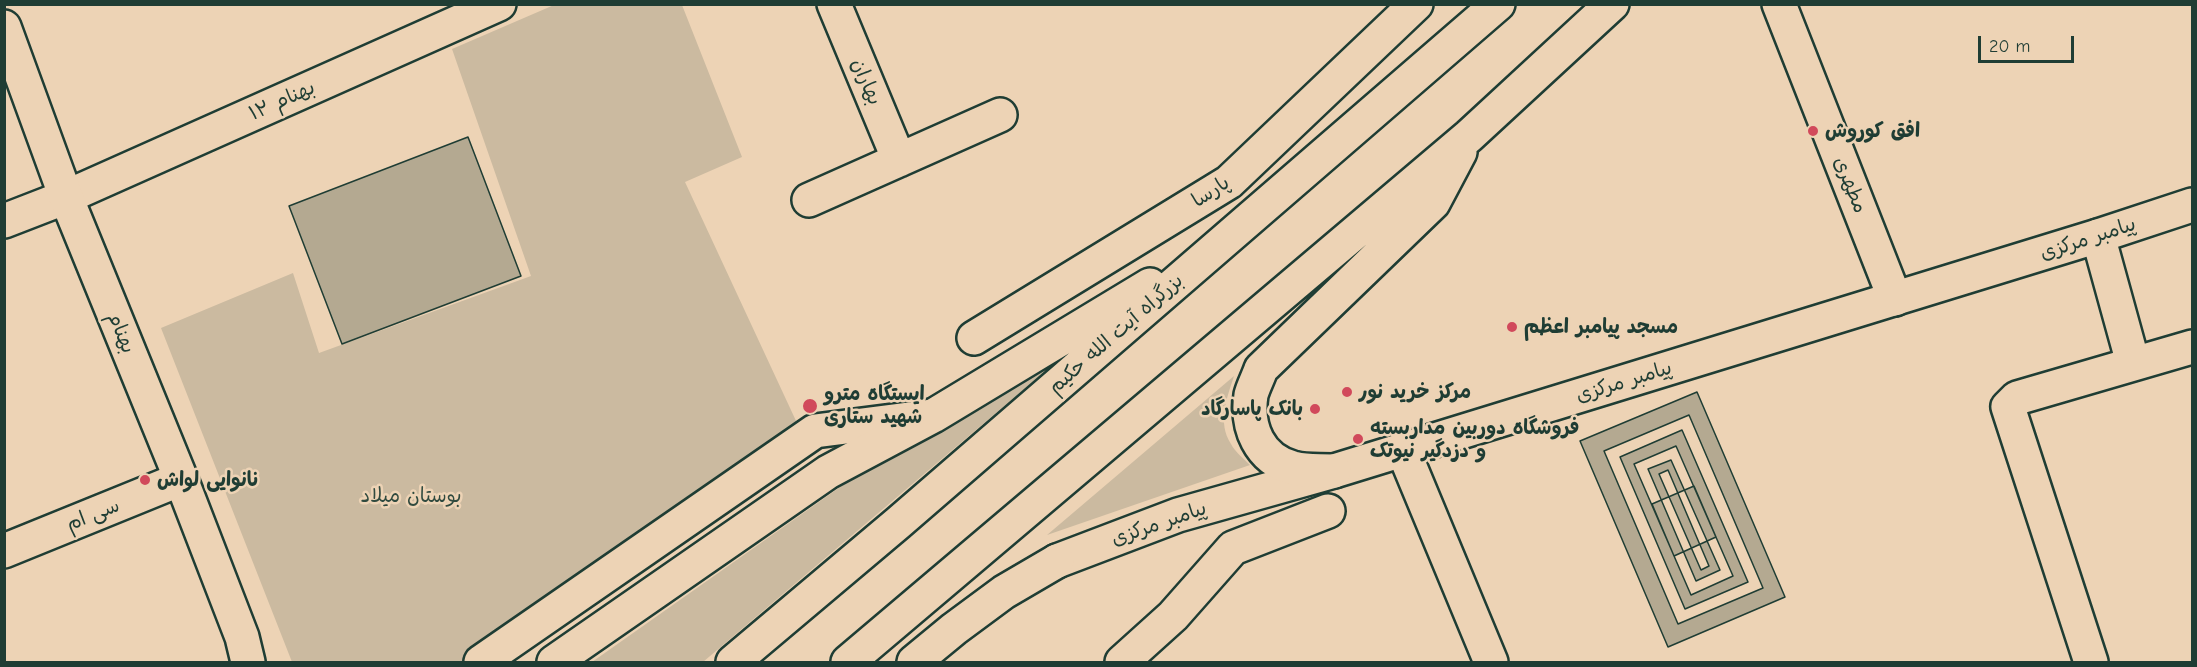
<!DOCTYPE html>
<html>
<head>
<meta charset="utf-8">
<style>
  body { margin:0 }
  #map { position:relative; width:2197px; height:667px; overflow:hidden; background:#edd3b5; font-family:"Comic Neue",sans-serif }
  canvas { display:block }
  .frame { position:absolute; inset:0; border:6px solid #1f3d34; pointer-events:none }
  .scale { position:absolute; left:1978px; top:36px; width:96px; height:27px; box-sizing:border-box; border:3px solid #1f3d34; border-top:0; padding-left:8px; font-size:18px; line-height:21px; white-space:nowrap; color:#1f3d34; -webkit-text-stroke:4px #edd3b5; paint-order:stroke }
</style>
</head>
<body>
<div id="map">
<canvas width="2197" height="667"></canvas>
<div class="frame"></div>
<div class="scale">20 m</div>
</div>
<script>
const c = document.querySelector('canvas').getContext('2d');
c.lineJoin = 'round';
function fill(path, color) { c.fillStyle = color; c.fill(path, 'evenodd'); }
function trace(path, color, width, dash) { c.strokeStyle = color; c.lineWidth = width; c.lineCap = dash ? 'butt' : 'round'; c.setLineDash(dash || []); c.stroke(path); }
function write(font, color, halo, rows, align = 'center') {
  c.font = font + ' "Comic Neue","Playpen Sans Arabic",sans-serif'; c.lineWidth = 5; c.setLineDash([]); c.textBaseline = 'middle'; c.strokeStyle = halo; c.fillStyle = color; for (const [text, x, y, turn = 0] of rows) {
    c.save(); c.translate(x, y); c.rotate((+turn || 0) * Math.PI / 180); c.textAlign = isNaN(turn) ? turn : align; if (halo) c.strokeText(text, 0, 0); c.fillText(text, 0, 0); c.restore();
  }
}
const green = new Path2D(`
  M554 5H682L742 157 685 182 797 423 507 632 461 662H292L161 328 293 273 319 353 531 276 452 49Z
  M1090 333 703 662H592L843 485Z
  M1234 376C1227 398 1217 422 1231 444 1235 452 1244 459 1250 465L1047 535Z`);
const building = new Path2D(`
  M468 137 521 276 342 344 289 206Z
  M1697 392 1785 597 1668 647 1580 441Z
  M1689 415 1763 588 1678 624 1604 451Z
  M1682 430 1748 582 1685 609 1620 457Z
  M1676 446 1733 576 1691 595 1634 464Z
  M1671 460 1720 570 1696 581 1648 469Z
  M1668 470 1709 566 1701 570 1659 474Z
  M1694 486 1716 537 1674 556 1652 504Z`);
const minor = new Path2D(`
  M834 4 899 160
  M1779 4 1895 299
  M809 200 1000 115
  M4 221 66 197 499 4
  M2098 236 2133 363
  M974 338 1229 182 1416 4
  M1403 450 1491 662
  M4 551 181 479
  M481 662 815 431 932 416
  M1122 662 1173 616 1233 548 1328 511
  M2091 662 2008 407 2017 398 2192 347`);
const major = new Path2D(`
  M4 27 66 197 181 479 242 637 248 662
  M1057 561 1178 515 1334 471 2098 236 2192 205`);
const highway = new Path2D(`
  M1334 471C1321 470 1305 472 1293 468 1259 459 1246 427 1251 395 1253 387 1258 378 1261 369L1433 203 1460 152
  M554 662 828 472 933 416 1150 285
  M733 662 898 523 1498 4
  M848 662 1469 136 1612 4
  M914 662 954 629 1004 592 1057 561`);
const markers = [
  [1813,131,6,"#d1495b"],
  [1512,327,6,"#d1495b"],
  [1347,392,6,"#d1495b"],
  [810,406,8,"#d1495b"],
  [1315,409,6,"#d1495b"],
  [1358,439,6,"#d1495b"],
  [145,480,6,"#d1495b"]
];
const streetNames = [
  ["بهاران",866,82,67],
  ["بهنام ۱۲",282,101,-24],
  ["مطهری",1850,185,68],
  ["پارسا",1211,192,-33],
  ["پیامبر مرکزی",2088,239,-18],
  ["بهنام",121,333,68],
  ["بزرگراه آیت الله حکیم",1116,334,-41],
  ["پیامبر مرکزی",1624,382,-17],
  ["سی ام",93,515,-22],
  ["پیامبر مرکزی",1159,524,-19]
];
const poiNames = [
  ["افق کوروش",1825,131],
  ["مسجد پیامبر اعظم",1524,327],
  ["مرکز خرید نور",1359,392],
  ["ایستگاه مترو",824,394],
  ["شهید ستاری",824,417],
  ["بانک پاسارگاد",1303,409,"right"],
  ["فروشگاه دوربین مداربسته",1370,428],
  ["و دزدگیر نیوتک‌",1370,451],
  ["نانوایی لواش",157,480]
];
const parkNames = [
  ["بوستان میلاد",411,496]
];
fill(green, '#cbbaa0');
fill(building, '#b4a991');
trace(building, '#1f3d34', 1.5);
trace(minor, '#1f3d34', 38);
trace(major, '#1f3d34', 38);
trace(highway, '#1f3d34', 38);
trace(minor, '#edd3b5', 33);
trace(major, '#edd3b5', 33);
trace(highway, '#edd3b5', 33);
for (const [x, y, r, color] of markers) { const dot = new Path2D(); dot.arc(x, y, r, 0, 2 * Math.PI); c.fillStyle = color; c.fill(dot); trace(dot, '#edd3b5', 2); }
write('20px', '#1f3d34', '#edd3b5', streetNames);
write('bold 20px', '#1f3d34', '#edd3b5', poiNames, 'left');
write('20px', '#304a3f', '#edd3b5', parkNames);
</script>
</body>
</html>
